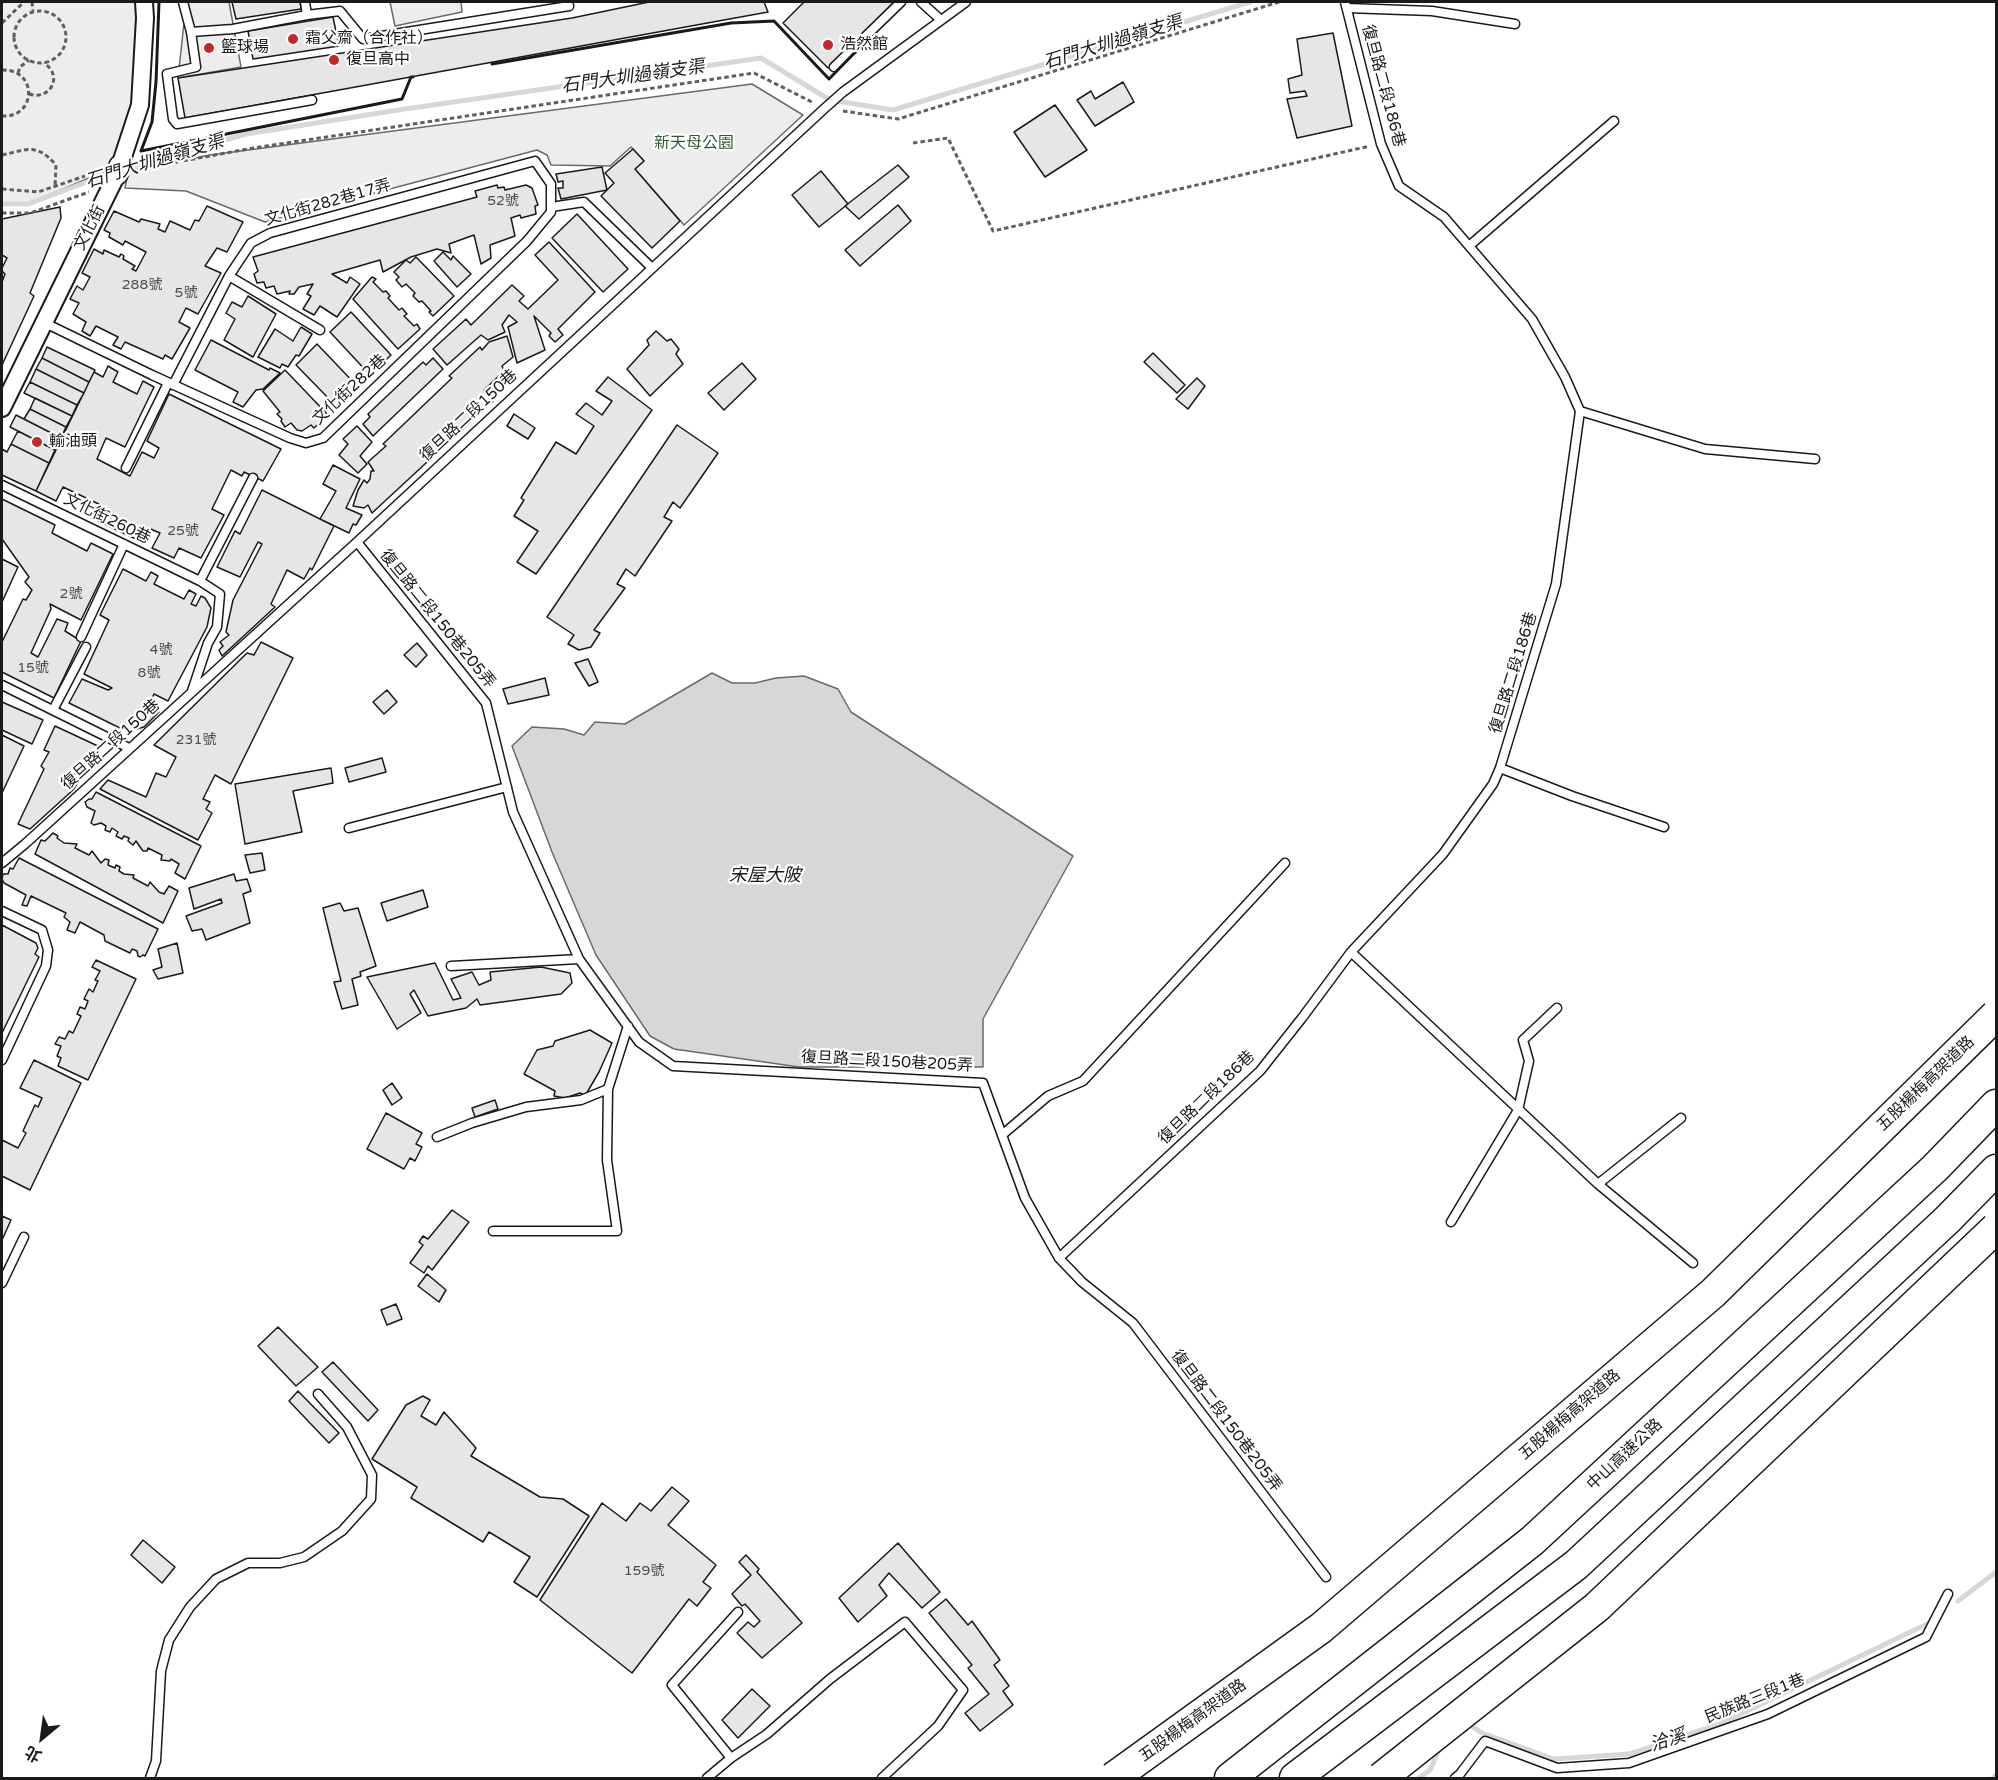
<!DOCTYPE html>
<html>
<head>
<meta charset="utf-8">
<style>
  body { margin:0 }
  #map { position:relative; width:1998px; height:1780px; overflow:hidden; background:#fff; font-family:"Varela Round","Noto Sans TC",sans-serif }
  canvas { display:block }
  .frame { position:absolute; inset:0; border:3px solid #1a1a1a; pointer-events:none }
  .north { position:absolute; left:12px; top:1708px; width:60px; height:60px; -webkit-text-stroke:4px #fff; paint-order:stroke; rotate:209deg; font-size:16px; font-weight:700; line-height:24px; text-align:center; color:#1a1a1a }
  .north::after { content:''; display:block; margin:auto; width:21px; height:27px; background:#1a1a1a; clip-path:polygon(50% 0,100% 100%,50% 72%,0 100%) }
</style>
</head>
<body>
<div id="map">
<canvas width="1998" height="1780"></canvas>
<div class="frame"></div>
<div class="north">北</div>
</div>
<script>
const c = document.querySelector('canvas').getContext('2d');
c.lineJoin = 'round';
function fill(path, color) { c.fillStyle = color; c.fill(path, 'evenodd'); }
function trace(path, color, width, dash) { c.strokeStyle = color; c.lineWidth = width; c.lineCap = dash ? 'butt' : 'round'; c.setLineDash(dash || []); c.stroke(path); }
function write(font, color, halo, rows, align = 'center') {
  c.font = font + ' "Varela Round","Noto Sans TC",sans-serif'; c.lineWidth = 4.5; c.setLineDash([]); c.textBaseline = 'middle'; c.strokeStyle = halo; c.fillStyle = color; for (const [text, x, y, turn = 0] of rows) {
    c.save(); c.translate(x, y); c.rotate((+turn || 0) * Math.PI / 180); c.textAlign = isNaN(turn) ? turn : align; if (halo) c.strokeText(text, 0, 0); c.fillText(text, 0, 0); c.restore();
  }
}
const green = new Path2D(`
  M2 2H141L140 105 108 170 28 204H2Z
  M179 2H229L241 67 178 78 184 23Z
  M390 2H461L462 12 395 26Z
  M752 84 803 115 684 225 635 169 644 161 631 147 610 166 551 165 547 155 537 150 265 222 186 191 125 188 128 171 210 155Z`);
const water = new Path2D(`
  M712 673 732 683H755L776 678 804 676 838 689 851 712 1073 856 983 1019V1067H799L674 1049 650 1036 596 955 552 852 512 746 532 727 564 729 584 735 595 722 625 724Z`);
const stream = new Path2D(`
  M126 168 246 134 405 109 761 58 830 100 893 110 1250 2
  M2 204H28L111 173
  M1958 1601 1996 1572
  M1465 1724 1467 1723 1482 1733 1554 1759 1629 1754 1722 1723 1929 1623
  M1419 1778 1430 1770 1441 1745
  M1993 1778 1996 1775`);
const building = new Path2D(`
  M232 2H300L301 9 236 19Z
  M649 2H764L768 12 185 118 178 78 572 18Z
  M804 2H894L828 68 783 23Z
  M333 17 339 46 253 59 248 31Z
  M1333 33 1352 126 1297 138 1287 99 1307 96 1305 91 1290 93 1288 79 1302 75 1297 39Z
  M1123 82 1134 102 1095 126 1077 100 1091 91 1095 99Z
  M1055 105 1087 150 1045 177 1014 132Z
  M633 149 644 161 635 169 680 221 652 248 601 196 614 183 605 173Z
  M898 165 909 177 859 219 845 206Z
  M602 167 607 190 561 199 558 188H563V181L558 182 556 174Z
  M821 171 848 204 819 227 792 195Z
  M497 185 498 188 504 187 505 190 526 185 532 188 538 205 535 206 536 214 521 218 520 215 511 218 515 236 490 245 491 258 481 264 474 235 449 244 451 253 437 249 411 257 383 272 380 260 332 274 347 283 350 277 360 284 337 317 320 306 314 315 303 309 311 296 307 294 313 284 299 287 294 294H289L290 291 277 294 274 286 266 288 264 282 257 283 254 274 258 271 253 257 477 197 475 191Z
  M898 205 911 221 860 266 845 250Z
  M207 206 243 222 227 252 217 248 205 266 221 273 198 314 186 308 179 322 190 328 172 359 165 355 163 359 125 342 121 349 113 345 118 337 96 326 90 336 82 331 86 322 73 314 79 303 70 299 77 286 83 290 90 277 82 273 94 249 103 254 104 250 119 257 121 254 124 256 123 259 135 266 132 269 136 271 146 252 125 241 123 245 109 237 110 233 104 230 114 211 139 222 141 219 160 224 158 229 165 232 170 221 190 230 195 220 199 221Z
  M60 207 61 218 30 293 34 296 2 365V282L5 274 2 271V268L7 258 2 255V219Z
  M577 214 628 269 603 292 552 238Z
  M549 242 595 292 558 329 563 335 555 342 549 336 551 333 534 316 545 350 517 363 508 327 517 322 509 315 502 325 505 332 488 340 481 335 447 365 433 349 466 319 471 325 512 285 524 296 519 301 528 309 558 280 535 255Z
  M443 252 451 260 453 256 471 274 457 287 434 261Z
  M416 257 454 296 433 316 429 312 431 311 422 301 419 302 413 296 415 293 406 284 402 287 396 280 399 277 394 272 406 260 410 263Z
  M372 277 376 279 373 282 383 292 386 291 390 296 388 298 399 310 402 308 407 314 404 316 414 326 417 324 420 329 398 349 353 299Z
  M248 296 276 314 253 357 224 340 235 319 226 313 232 302 242 307Z
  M351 312 391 355 370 375 330 332Z
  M301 327 312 334 299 356 296 355 288 367 282 364 280 368 258 357 275 329 293 341Z
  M656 331 667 341 671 339 679 349 676 354 683 364 650 396 627 369 649 345 647 340Z
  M507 336 513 357 502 366 504 371 484 390 493 401 372 513 368 505 364 508 353 506 358 490 364 480 367 483 370 479 371 471H374L368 462 386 446 383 444 452 378 449 376 480 347 482 350 489 342Z
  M211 340 269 370 270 368 280 373 263 389 256 390 243 407 233 402 238 392 195 370Z
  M317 344 358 387 337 407 296 365Z
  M47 347 95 370 89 382 42 358Z
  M1153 353 1185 385 1177 393 1144 362Z
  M42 358 89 382 84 393 36 369Z
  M433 358 443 369 373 436 363 424 370 417 368 414 423 362 426 365Z
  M742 363 756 379 724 410 708 393Z
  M108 366 118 372 113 382 137 394 143 381 154 387 125 447 106 438 97 459 130 476 142 452 154 458 159 448 147 441 169 394 281 449 263 481 244 472 242 476 231 470 212 509 224 515 201 558 179 548 174 558 152 548 160 533 146 527 140 541 98 521 105 507 63 487 56 501 36 491 94 372 103 377Z
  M36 369 84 393 77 405 30 382Z
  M285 370 328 415 314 428 311 425 302 431 297 430 291 423 285 427 281 421 282 419 277 414 280 412 263 391Z
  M608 377 652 410 536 574 517 562 538 531 514 516 524 500 521 498 556 442 576 454 594 426 576 414 586 403 602 415 612 401 596 391Z
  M1197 378 1205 386 1188 409 1176 399Z
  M30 382 77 405 72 416 24 393Z
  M35 398 72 416 66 427 30 409Z
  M30 409 66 427 61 438 24 419Z
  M514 414 535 428 528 439 507 426Z
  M16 415 61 438 55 450 10 427Z
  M677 425 718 453 680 508 673 502 664 517 672 521 635 576 626 569 617 584 625 588 594 630 600 633 591 647 579 650 568 644 574 635 547 617Z
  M357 426 372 442 360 456 367 464 358 473 339 455 348 444 343 439Z
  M18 431 55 450 49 463 11 444Z
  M11 444 49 463 36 491 2 475V449L7 452Z
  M333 465 360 479 346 508 362 515 356 525 353 524 349 533 320 519 336 491 323 484Z
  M262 490 334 526 312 570 310 568 304 579 287 570 271 604 275 607 222 656 219 650 223 646 220 642 229 635 226 632 233 600 262 544 258 542 240 577 217 567 235 531 240 534Z
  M2 499 55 525 52 533 87 551 91 543 113 554 81 620 50 604 51 609 31 653 38 657 57 619 68 623 65 631 81 641 54 698 2 672V642L23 599 26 600 32 590 25 582 29 577 2 539Z
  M2 559 18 567 2 602Z
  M123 569 146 581 151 572 158 576 154 584 184 599 189 590 196 594 191 604 196 606 201 596 205 598 211 608 207 627 168 701 154 694 148 706 159 712 144 727 133 730 122 729 69 703 82 679 108 690 112 688 84 674 109 620 100 615Z
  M261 642 293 658 231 784 215 775 203 799 210 802 206 809 212 813 198 840 100 789 108 780 146 797 156 773 166 777 176 757 154 745 247 653 254 655Z
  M417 643 427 655 416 667 404 655Z
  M588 659 598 682 589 686 575 663Z
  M545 678 549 695 508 704 503 689Z
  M387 690 397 702 384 714 373 702Z
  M2 702 43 720 32 744 2 730Z
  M55 726 100 747 89 770 79 766 71 781 77 784 73 790 30 829 18 824 44 769 41 766 49 752 44 750Z
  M2 735 24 746 2 793Z
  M382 758 386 772 349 782 345 768Z
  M331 768 333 783 293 791 302 832 245 844 235 784Z
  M96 792 201 846 185 879 175 873 179 864 171 859 170 861 161 860 162 855 148 848 147 851H143L136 841 133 845 128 841 129 838 124 836 122 839 116 836 118 832 112 828 110 832 105 830 106 826 101 823 94 825 91 823 95 811 87 807 85 802 89 799H92Z
  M53 833 58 836 57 838 64 843 77 844 75 848 89 855 92 851 101 863 105 859 109 860 108 865 115 868 116 865 120 867 119 871 124 874 134 875 133 878 148 886 150 882 159 892 164 894 169 886 178 891 163 923 35 854 41 840 45 841Z
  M262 853 265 870 250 873 245 855Z
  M19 858 158 929 145 956 143 955 140 957 138 956 137 951 132 949 130 953 105 941 104 935 80 922 75 933 67 930 70 922 64 917 66 913 31 896 27 906 22 905 26 895 4 883 2 879 3 874H8L10 868 13 869Z
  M234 874 236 881 247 879 251 891 243 894 250 923 206 940 202 929 192 931 186 916 222 903 221 899 194 909 189 888Z
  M423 890 428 907 387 921 381 903Z
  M340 903 344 911 358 908 376 966 360 972 361 976 352 979 358 1005 342 1009 334 982 341 981 323 908Z
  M2 925 36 943 38 948 35 954 39 957 2 1033Z
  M177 943 183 973 158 979 153 970 162 967 158 949Z
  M96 960 136 979 88 1080 58 1066 61 1058 57 1056 61 1046 55 1044 59 1037 65 1039 69 1031 73 1033 81 1016 77 1014 80 1007 85 1009 88 1001 84 999 89 989 93 992 98 981 95 980 100 971 92 967Z
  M435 963 453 1000 461 998 451 979 472 972 479 985 491 980 490 972 541 967 570 973 572 983 561 994 480 1005 477 999 466 1008 428 1016 414 990 410 994 421 1013 397 1029 367 977Z
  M590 1030 612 1043 599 1072 585 1096 580 1093 565 1098 554 1096 555 1091 524 1074 537 1050 553 1046 555 1041Z
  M34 1060 81 1083 30 1190 2 1176V1140L18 1148 26 1133 23 1131 35 1105 38 1107 42 1098 20 1088Z
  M392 1083 402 1098 392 1105 383 1090Z
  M495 1100 498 1109 475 1117 472 1108Z
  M386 1113 422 1133 416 1144 422 1147 415 1161 410 1158 404 1169 367 1149Z
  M452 1210 469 1222 432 1270 428 1266 424 1273 410 1263 423 1245 419 1242 423 1236 428 1239Z
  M2 1216 11 1220 2 1240Z
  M427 1274 446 1290 439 1302 418 1286Z
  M396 1304 402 1319 387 1325 381 1310Z
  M278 1327 318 1367 296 1386 258 1346Z
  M333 1362 378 1410 368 1421 322 1372Z
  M298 1391 339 1433 329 1443 289 1401Z
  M423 1396 430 1400 421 1416 436 1425 444 1412 476 1448 471 1456 540 1497 563 1499 589 1516 537 1597 514 1582 530 1557 489 1532 483 1542 411 1498 417 1487 372 1459 406 1405Z
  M672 1487 689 1501 668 1525 716 1565 703 1582 711 1588 697 1606 689 1599 632 1673 540 1600 602 1503 626 1521 640 1503 651 1511Z
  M143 1540 175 1567 162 1583 131 1555Z
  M898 1543 940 1592 922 1608 889 1573 879 1585 887 1596 858 1622 839 1598Z
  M746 1555 759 1569 757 1572 802 1623 762 1658 737 1633 748 1622 754 1627 760 1621 745 1604 742 1606 732 1594 751 1575 739 1562Z
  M946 1599 968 1625 972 1621 1000 1660 994 1665 1009 1686 1003 1691 1013 1705 980 1731 965 1713 989 1694 968 1668 972 1665 929 1613Z
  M752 1689 770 1706 738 1738 722 1720Z`);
const path = new Path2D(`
  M32 2 33 11
  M14 37a26 26 0 1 1 52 0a26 26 0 1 1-52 0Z
  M2 23 24 2
  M2 70C38 69 37 118 2 116
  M18 73 20 67 29 60
  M29 94C50 101 64 76 44 63
  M843 111 898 119 1279 2
  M913 143 948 138 993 231 1370 146
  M2 155C27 150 36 142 56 165L55 187
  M139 169 253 148 754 73 814 103
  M2 189 38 192 85 176
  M2 213H30L89 192`);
const service = new Path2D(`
  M183 2 191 32 196 67 167 74 173 119 177 124 312 100
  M305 2 307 15 340 11 363 39 569 6 568 2
  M921 2 941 20
  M1347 8 1432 11 1515 24
  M191 32 233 29 307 15
  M834 67 901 2
  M551 207 584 202 651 267
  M1469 246 1614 121
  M229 276 320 330
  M43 322 152 375 290 438 306 443 323 438 527 241 551 212V184L535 161 270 233 251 243 229 276 173 385
  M1580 411 1705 449 1815 459
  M126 468 168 383
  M2 485 200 581 220 594 217 627 208 643 192 691
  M357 542 486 703 513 812 579 959 639 1042 673 1066 983 1083 1025 1198 1059 1258 1082 1282 1133 1323 1326 1577
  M200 581 253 478
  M81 637 124 544
  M2 685 129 748
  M53 710 86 647
  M1500 768 1572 796 1664 827
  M349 828 507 787
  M2 863 25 844 357 542 825 108 843 92 966 2
  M2 911 42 930 48 950 46 966 2 1060
  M1351 952 1598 1184 1693 1263
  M451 966 579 959
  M1002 1135 1048 1096 1083 1081 1285 863
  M437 1137 472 1123 526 1107 581 1100 608 1089
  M1598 1184 1681 1118
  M1451 1222 1518 1110 1529 1061 1523 1040 1557 1008
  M493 1231H617L607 1160 608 1089 628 1026
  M1059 1258 1260 1071 1302 1018 1351 952 1443 854 1493 784 1500 768 1556 584 1580 411 1565 377 1532 319 1444 217 1399 186 1381 144 1345 2
  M2 1283 24 1237
  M731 1758 672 1685 738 1612
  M150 1778 156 1761 161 1671 169 1640 190 1607 216 1579 248 1563H280L304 1557 342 1531 371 1499 372 1475 347 1427 318 1394
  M707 1778 731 1758 767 1734 830 1679 905 1622 963 1690 938 1726 882 1778
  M1455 1778 1460 1774 1485 1741 1557 1768 1629 1763 1768 1714 1926 1637 1948 1594`);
const minor = new Path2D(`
  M120 166 140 105 145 18 144 2
  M2 408 117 174`);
const tertiary = new Path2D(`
  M117 174 120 166`);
const motorway = new Path2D(`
  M1230 1778 1532 1541 1935 1168 1996 1105
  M1295 1778 1576 1565 1947 1220 1996 1170`);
const motorwayBridge = new Path2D(`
  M1113 1778 1321 1628 1713 1293 1996 1015
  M1381 1778 1597 1607 1996 1228`);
const wall = new Path2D(`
  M492 64 731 23 774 21 829 79 864 43
  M141 151 402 99 411 77H413
  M141 151 152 122 156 82 159 2`);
const markers = [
  [293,39,6,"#c62828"],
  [828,45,6,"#c62828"],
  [209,48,6,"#c62828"],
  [334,60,6,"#c62828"],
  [37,442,6,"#c62828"]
];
const numberNames = [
  ["52號",503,201],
  ["288號",142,285],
  ["5號",186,293],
  ["25號",183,531],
  ["2號",71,594],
  ["4號",161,650],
  ["15號",33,668],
  ["8號",149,673],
  ["231號",196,740],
  ["159號",644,1571]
];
const poiNames = [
  ["霜父齋（合作社）",305,39],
  ["浩然館",840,45],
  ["籃球場",221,48],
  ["復旦高中",346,60],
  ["輸油頭",49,442]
];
const streetNames = [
  ["復旦路二段186巷",1383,86,75],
  ["文化街282巷17弄",328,203,-16],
  ["文化街",90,228,-63],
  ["文化街282巷",350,390,-43],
  ["復旦路二段150巷",469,416,-43],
  ["文化街260巷",107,519,26],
  ["復旦路二段150巷205弄",437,619,51],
  ["復旦路二段186巷",1514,673,-73],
  ["復旦路二段150巷",111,745,-42],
  ["復旦路二段150巷205弄",887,1062,3],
  ["五股楊梅高架道路",1926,1084,-44],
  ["復旦路二段186巷",1207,1098,-44],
  ["五股楊梅高架道路",1570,1415,-41],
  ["復旦路二段150巷205弄",1226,1421,53],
  ["中山高速公路",1625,1455,-43],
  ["民族路三段1巷",1755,1699,-22],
  ["五股楊梅高架道路",1193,1721,-36]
];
const parkNames = [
  ["新天母公園",694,144]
];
const waterNames = [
  ["石門大圳過嶺支渠",1113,43,-17],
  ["石門大圳過嶺支渠",633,77,-8],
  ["石門大圳過嶺支渠",155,162,-17],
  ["宋屋大陂",765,876],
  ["洽溪",1668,1741,-18]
];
fill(green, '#ededed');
trace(green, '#6a6a6a', 1.5);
fill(water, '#d7d7d7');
trace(water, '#6a6a6a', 1.5);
trace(stream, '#d7d7d7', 5);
fill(building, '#e6e6e6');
trace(building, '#1a1a1a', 1.5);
trace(service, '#1a1a1a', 11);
trace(minor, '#1a1a1a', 20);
trace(tertiary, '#1a1a1a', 24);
trace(motorway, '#1a1a1a', 33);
trace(path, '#5f5f5f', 3, [4.5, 3]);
trace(service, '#fff', 8);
trace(minor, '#fff', 16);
trace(tertiary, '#fff', 21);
trace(motorway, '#fff', 30);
trace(motorwayBridge, '#1a1a1a', 33, []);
trace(motorwayBridge, '#fff', 30);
trace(wall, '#1a1a1a', 3);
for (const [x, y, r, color] of markers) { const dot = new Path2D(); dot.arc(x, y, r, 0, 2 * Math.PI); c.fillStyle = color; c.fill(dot); trace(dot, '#fff', 2); }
write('14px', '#4d4d4d', null, numberNames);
write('16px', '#1a1a1a', '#fff', poiNames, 'left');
write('16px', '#1a1a1a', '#fff', streetNames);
write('16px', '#2b5a34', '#fff', parkNames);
write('italic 18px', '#1a1a1a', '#fff', waterNames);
</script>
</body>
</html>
